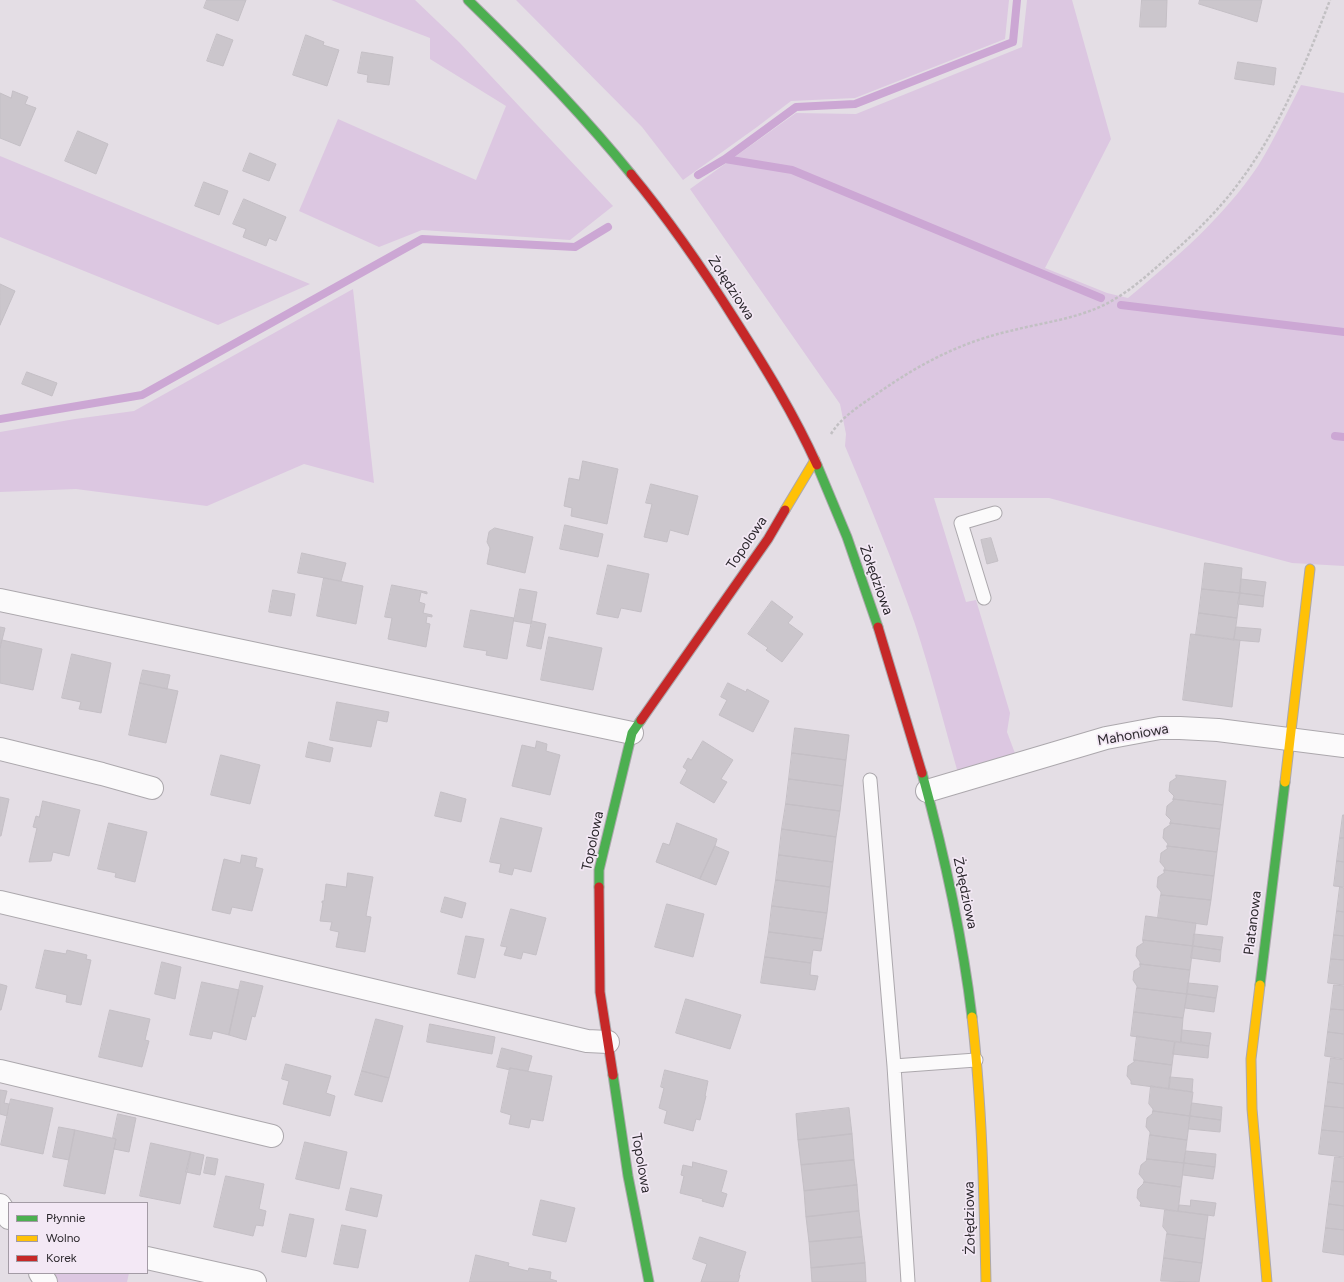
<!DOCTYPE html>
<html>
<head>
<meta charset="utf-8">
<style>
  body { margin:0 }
  #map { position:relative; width:1344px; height:1282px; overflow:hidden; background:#e4dee5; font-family:Figtree,sans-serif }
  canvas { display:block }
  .legend { position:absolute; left:8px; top:1202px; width:140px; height:72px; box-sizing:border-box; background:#f3e8f5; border:1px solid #a39ba5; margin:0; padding:5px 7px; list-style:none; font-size:12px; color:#2b272c }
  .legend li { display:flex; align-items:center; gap:8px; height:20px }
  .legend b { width:20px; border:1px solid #a39ba5 }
</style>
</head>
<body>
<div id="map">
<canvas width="1344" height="1282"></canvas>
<ul class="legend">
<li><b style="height:5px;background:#4caf50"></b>Płynnie</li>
<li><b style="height:5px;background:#ffc107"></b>Wolno</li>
<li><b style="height:5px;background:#c62828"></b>Korek</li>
</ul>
</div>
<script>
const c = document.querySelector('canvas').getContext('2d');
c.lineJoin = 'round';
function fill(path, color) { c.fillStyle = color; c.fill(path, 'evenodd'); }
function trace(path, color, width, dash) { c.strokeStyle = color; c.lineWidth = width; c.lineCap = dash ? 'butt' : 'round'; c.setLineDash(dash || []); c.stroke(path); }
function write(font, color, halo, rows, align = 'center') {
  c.font = font + ' Figtree,sans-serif'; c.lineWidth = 3.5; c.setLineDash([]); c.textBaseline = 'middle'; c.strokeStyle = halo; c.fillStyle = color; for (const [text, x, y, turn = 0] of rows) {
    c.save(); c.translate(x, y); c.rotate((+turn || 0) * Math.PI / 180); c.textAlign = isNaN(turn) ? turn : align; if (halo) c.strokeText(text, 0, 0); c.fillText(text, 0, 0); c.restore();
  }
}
const green = new Path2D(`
  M331 0H415L459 42 613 206 570 240 422 230 379 247 299 211 338 119 476 180 506 106 430 59V38Z
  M516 0H1009L1005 39 855 98 791 101 757 127 683 180 642 127Z
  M1027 0H1072L1111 139 1045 268 1107 293 1128 298C1175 259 1223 218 1258 166 1274 140 1287 112 1301 85L1344 93V566L1292 563 1049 498H934L966 602 976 600 1010 713 1007 732 1016 756 958 773C944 724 931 673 915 624 894 564 870 505 845 446L846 434 840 404 690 189 796 113 856 114 1022 47Z
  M0 156 310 284 218 325 0 237Z
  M353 289 374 483 304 464 207 506 76 489 0 492V432L75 419 134 411Z
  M50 1273H129L127 1282H56Z`);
const stream = new Path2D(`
  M725 159 796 107 855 104 1013 42 1017 0
  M698 175 725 159 792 170 1101 298
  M1121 305 1344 332
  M0 419 142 395 422 239 575 247 608 227
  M1335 436 1344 437`);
const building = new Path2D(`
  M207 0H246L238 21 204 8Z
  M1142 0H1167L1166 27H1140Z
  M1200 0H1262L1257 22 1199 4Z
  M217 34 233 40 223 66 207 61Z
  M306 35 324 42 323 45 339 50 327 86 293 75Z
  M362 52 393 57 389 85 367 82 368 75 358 73Z
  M1238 62 1276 68 1274 85 1235 79Z
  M13 91 28 97 25 104 36 108 20 146 0 138V93L11 98Z
  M78 131 108 144 96 174 65 161Z
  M250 153 276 164 269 181 243 171Z
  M204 182 228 191 219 215 195 206Z
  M244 199 286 217 276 241 269 238 266 246 243 237 246 229 233 224Z
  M0 284 15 291 0 325Z
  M27 372 57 383 52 396 22 384Z
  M583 461 618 469 607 524 571 516 572 508 564 506 569 478 579 480Z
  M651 484 698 496 688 535 670 530 667 542 644 537 652 504 646 503Z
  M565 525 603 534 598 557 560 549Z
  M495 528 533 537 525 573 487 564 490 548 487 542 489 532Z
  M991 538 998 561 987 564 981 540Z
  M302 553 346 563 341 581 298 573Z
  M1205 563 1242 568 1240 593 1202 589Z
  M608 565 649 574 641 612 621 608 618 618 597 614Z
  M324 578 363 586 356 624 317 616Z
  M1241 579 1266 582 1264 596 1240 593Z
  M392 585 427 592V594L421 592 419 602 425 604 423 613 432 615V617L427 616 426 623 430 624 426 647 388 639 392 618 385 617Z
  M520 589 537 592 531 624 514 621Z
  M1202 589 1240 593 1237 618 1199 613Z
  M273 590 295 594 291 616 269 612Z
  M1240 593 1264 596 1263 607 1238 604Z
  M772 601 793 617 788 623 803 634 782 662 766 650 768 648 748 634Z
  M471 610 514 618 507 659 486 655 487 651 464 647Z
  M1199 613 1237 618 1234 640 1196 635Z
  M532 621 546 624 541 649 527 646Z
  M0 627 5 628 0 648Z
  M1236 627 1261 629 1259 642 1234 640Z
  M1191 634 1240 640 1232 707 1183 700Z
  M549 637 602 648 593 690 541 680Z
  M2 640 42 649 33 690 0 683V650Z
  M72 654 111 663 101 713 79 709 81 702 62 698Z
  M143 670 170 675 167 689 140 683Z
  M140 683 178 691 166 743 129 735Z
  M728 683 746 692 747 689 769 701 753 732 719 715 727 700 721 697Z
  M337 702 389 712 387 722 377 720 371 747 330 740Z
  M795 728 849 735 846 760 792 753Z
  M537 741 547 744 546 751 560 755 550 795 512 786 522 745 535 748Z
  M703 741 733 760 721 779 727 782 714 803 680 783 687 770 683 767 688 758 691 760Z
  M309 742 333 748 330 762 306 757Z
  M792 753 846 760 843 786 789 779Z
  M221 755 260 765 250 804 211 795Z
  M1176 775 1226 781 1223 805 1173 799 1174 796 1169 791 1170 782 1176 778Z
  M789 779 843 786 840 811 786 804Z
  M441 792 466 799 461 822 435 816Z
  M0 797 9 799 1 836H0Z
  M1173 799 1223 805 1220 829 1170 823 1171 820 1166 815 1167 806 1173 801Z
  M43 801 80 810 69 856 53 852 51 861 29 862 37 828 33 827 36 816 39 817Z
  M786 804 840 811 836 837 782 829Z
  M1343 815H1344V838H1340Z
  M501 818 542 828 531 872 514 868 512 875 499 872 501 864 490 862Z
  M109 823 147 832 135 882 115 877 116 873 98 869Z
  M677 823 717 839 715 846 700 879 656 862 663 843 669 845Z
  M1170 823 1220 829 1217 852 1167 846 1168 844 1163 838 1164 829 1170 825Z
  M782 829 836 837 833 862 779 855Z
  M1340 838H1344V862L1337 861Z
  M715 846 729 852 716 885 700 879Z
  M1167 846 1217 852 1214 876 1164 870 1165 868 1160 862 1161 853 1167 849Z
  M242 855 257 858 255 867 263 869 252 911 232 907 230 914 212 910 224 859 240 863Z
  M779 855 833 862 830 887 776 880Z
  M1337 861 1344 862V887L1334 886Z
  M1164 870 1214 876 1211 900 1161 895V892L1157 887 1158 877 1164 873Z
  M348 873 373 877 366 916 371 917 365 952 336 947 339 932 330 930 332 922 320 921 323 903H322V901H324L326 884 346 887Z
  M776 880 830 887 827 913 772 906Z
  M1340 887 1344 888V912L1337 911Z
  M1161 895 1211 900 1207 925 1158 918Z
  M445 897 466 903 462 918 441 912Z
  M667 904 704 914 693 957 655 947Z
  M772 906 827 913 823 939 769 932Z
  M511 909 546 918 536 955 523 952 521 959 504 955 507 947 501 946Z
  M1337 911 1344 912V936L1334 935Z
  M1146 916 1196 923 1193 946 1143 940Z
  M769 932 823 939 821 951 813 950 811 963 765 957Z
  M1194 934 1223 937 1221 950 1193 946Z
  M1334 935 1344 936V960L1331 959Z
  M466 936 484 939 475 978 458 974Z
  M1143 940 1193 946 1190 970 1140 964V962L1136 956 1137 947 1143 943Z
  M1193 946 1221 950 1220 962 1191 958Z
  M45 950 66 954 67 950 87 955 86 959 91 960 81 1005 66 1002 67 995 36 988Z
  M765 957 811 963 810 975 818 976 815 990 761 983Z
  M1331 959 1344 960V985L1328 983Z
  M162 962 181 967 175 999 155 994Z
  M1140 964 1190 970 1187 994 1137 988V986L1133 980 1134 971 1140 967Z
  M241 981 263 986 255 1017 252 1016 246 1040 229 1035Z
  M202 982 239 990 229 1035 213 1031 211 1039 190 1035Z
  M1188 983 1218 986 1216 998 1187 994Z
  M0 984 7 986 1 1010H0Z
  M1334 985 1344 986V1010L1331 1009Z
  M1137 988 1187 994 1183 1018 1134 1012Z
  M1187 994 1216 998 1214 1012 1185 1008Z
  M686 999 741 1015 730 1049 676 1033Z
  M1331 1009 1344 1010V1034L1328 1032Z
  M110 1010 150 1019 145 1040 149 1041 142 1067 99 1057Z
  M1134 1012 1183 1018 1181 1042 1131 1036Z
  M376 1019 403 1026 389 1078 362 1071Z
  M430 1024 495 1037 492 1054 427 1042Z
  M1182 1030 1211 1033 1209 1046 1181 1042Z
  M1328 1032 1344 1034V1059L1325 1056Z
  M1137 1036 1175 1042 1172 1065 1134 1060Z
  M1175 1042 1209 1046 1208 1058 1173 1054Z
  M502 1048 532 1056 528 1071 510 1068V1070L497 1067Z
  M1331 1058 1344 1060V1084L1328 1082Z
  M1134 1060 1172 1065 1169 1089 1131 1084V1081L1127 1076 1128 1066 1134 1062Z
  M286 1064 331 1076 326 1093 335 1096 330 1116 283 1104 289 1081 282 1079Z
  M510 1068 552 1076 543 1121 531 1119 529 1128 509 1124 511 1115 501 1112Z
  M665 1070 708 1081 705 1096H706L700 1120 696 1119 693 1131 664 1123 667 1111 659 1108 664 1088 661 1087Z
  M362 1071 389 1078 382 1102 355 1095Z
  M1170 1077 1193 1079 1192 1092 1169 1089Z
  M1328 1082 1344 1084V1108L1325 1106Z
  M1151 1086 1193 1092 1190 1116 1153 1111V1109L1149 1104Z
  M0 1090 7 1091 4 1103 9 1104 7 1116 0 1114Z
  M11 1099 53 1108 43 1154 1 1145Z
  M1192 1103 1222 1107 1221 1120 1190 1116Z
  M1325 1106 1344 1108V1132L1322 1130Z
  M849 1108 852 1134 798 1140 796 1114Z
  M1153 1111 1190 1116 1187 1140 1150 1135V1132L1146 1127 1147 1118 1152 1114Z
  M118 1114 136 1118 129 1152 114 1149 116 1139 113 1138Z
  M1190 1116 1221 1120 1220 1132 1189 1129Z
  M59 1127 75 1130 69 1160 53 1157Z
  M75 1130 116 1139 105 1194 64 1186Z
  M1322 1130 1344 1132V1157L1319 1154Z
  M852 1134 854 1160 801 1165 798 1140Z
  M1150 1135 1187 1140 1184 1163 1147 1159Z
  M305 1142 347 1152 339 1189 296 1179Z
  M151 1143 191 1152 180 1204 140 1196Z
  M1186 1151 1216 1154 1215 1167 1184 1163Z
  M191 1152 204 1155 200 1175 186 1172Z
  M207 1157 218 1159 215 1175 204 1173Z
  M1335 1157 1344 1158V1182L1332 1181Z
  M1147 1159 1184 1163 1181 1187 1144 1182V1180L1139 1174 1141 1165 1146 1161Z
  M854 1160 857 1185 804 1191 801 1165Z
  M693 1162 727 1171 721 1192 727 1194 723 1207 702 1201 703 1199 680 1193 684 1176 681 1175 683 1165 692 1167Z
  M1184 1163 1215 1167 1213 1179 1183 1175Z
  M226 1176 264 1184 259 1209 266 1211 263 1226 256 1225 253 1236 214 1227Z
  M1332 1181 1344 1182V1206L1329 1204Z
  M1144 1182 1181 1187 1178 1211 1140 1206 1141 1203 1137 1198 1138 1189 1143 1184Z
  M857 1185 859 1211 806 1217 804 1191Z
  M351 1188 382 1195 377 1217 346 1210Z
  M541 1200 575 1208 566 1242 533 1235Z
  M1191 1200 1216 1203 1214 1216 1178 1211 1179 1205 1190 1206Z
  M1329 1204 1344 1206V1230L1326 1228Z
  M1165 1210 1208 1215 1205 1239 1167 1234V1232L1163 1227Z
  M859 1211 862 1237 809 1242 806 1217Z
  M290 1214 314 1219 306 1257 282 1252Z
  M342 1225 366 1230 358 1268 334 1264Z
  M1326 1228 1344 1230V1255L1323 1252Z
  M1167 1234 1205 1239 1202 1263 1164 1258Z
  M700 1237 746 1252 739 1275H740L738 1282H701L707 1264 693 1259Z
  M862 1237 865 1263 811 1268 809 1242Z
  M476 1255 509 1263 508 1266 528 1271 529 1268 551 1272 550 1279 557 1281 556 1282H470Z
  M1164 1258 1202 1263 1199 1282 1161 1281Z
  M865 1263 866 1282H812L811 1268Z`);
const path = new Path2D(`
  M831 434C841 417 861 405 878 393 918 365 961 342 1010 331 1041 323 1075 319 1104 305 1128 293 1148 275 1168 257 1193 235 1218 211 1238 184 1279 130 1306 63 1330 0`);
const lane = new Path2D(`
  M984 598 961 523 995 513
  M870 780 894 1066 976 1060
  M894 1066 908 1282`);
const street = new Path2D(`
  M0 600 632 733
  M0 749 102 774 152 788
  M927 791 1106 738 1160 728H1180L1218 730 1344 746
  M0 902 587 1041 608 1042
  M0 1071 272 1136
  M0 1205 9 1218
  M147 1258 255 1282
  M40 1273 46 1282`);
const fast = new Path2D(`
  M468 0C525 55 581 112 631 174
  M817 465 847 537 878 627
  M922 773C944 853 962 934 972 1017
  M599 887V870L632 733 641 720
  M1260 985 1285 782
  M613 1075 628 1176 649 1282`);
const slow = new Path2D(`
  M785 510 815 460
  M1285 782 1310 569
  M1260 985 1251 1059 1252 1109 1267 1282
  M972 1017C982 1105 984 1193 986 1282`);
const jam = new Path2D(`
  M631 174C669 220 703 269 735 320 765 367 794 414 817 465
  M878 627 922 773
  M641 720 768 539 785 510
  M599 887 600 992 613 1075`);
const streetNames = [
  ["Żołędziowa",731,288,57],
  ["Topolowa",747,543,-56],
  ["Żołędziowa",876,580,70],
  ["Mahoniowa",1133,735,-10],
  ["Topolowa",593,841,-78],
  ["Żołędziowa",965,893,78],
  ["Platanowa",1253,923,-83],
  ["Topolowa",641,1163,80],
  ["Żołędziowa",970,1218,-91]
];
fill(green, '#dcc7e1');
trace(stream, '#cca7d4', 8);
fill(building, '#cbc6cc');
trace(building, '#c4bfc5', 1);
trace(lane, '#aca8ad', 15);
trace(street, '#aca8ad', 24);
trace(fast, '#aca8ad', 11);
trace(slow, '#aca8ad', 11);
trace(jam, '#aca8ad', 11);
trace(path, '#c2c0c3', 2.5, [3, 2]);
trace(lane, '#fbfafb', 13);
trace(street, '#fbfafb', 22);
trace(fast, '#4caf50', 9);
trace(slow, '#ffc107', 9);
trace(jam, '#c62828', 9);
write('14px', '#2b272c', '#f3e8f5', streetNames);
</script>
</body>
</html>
